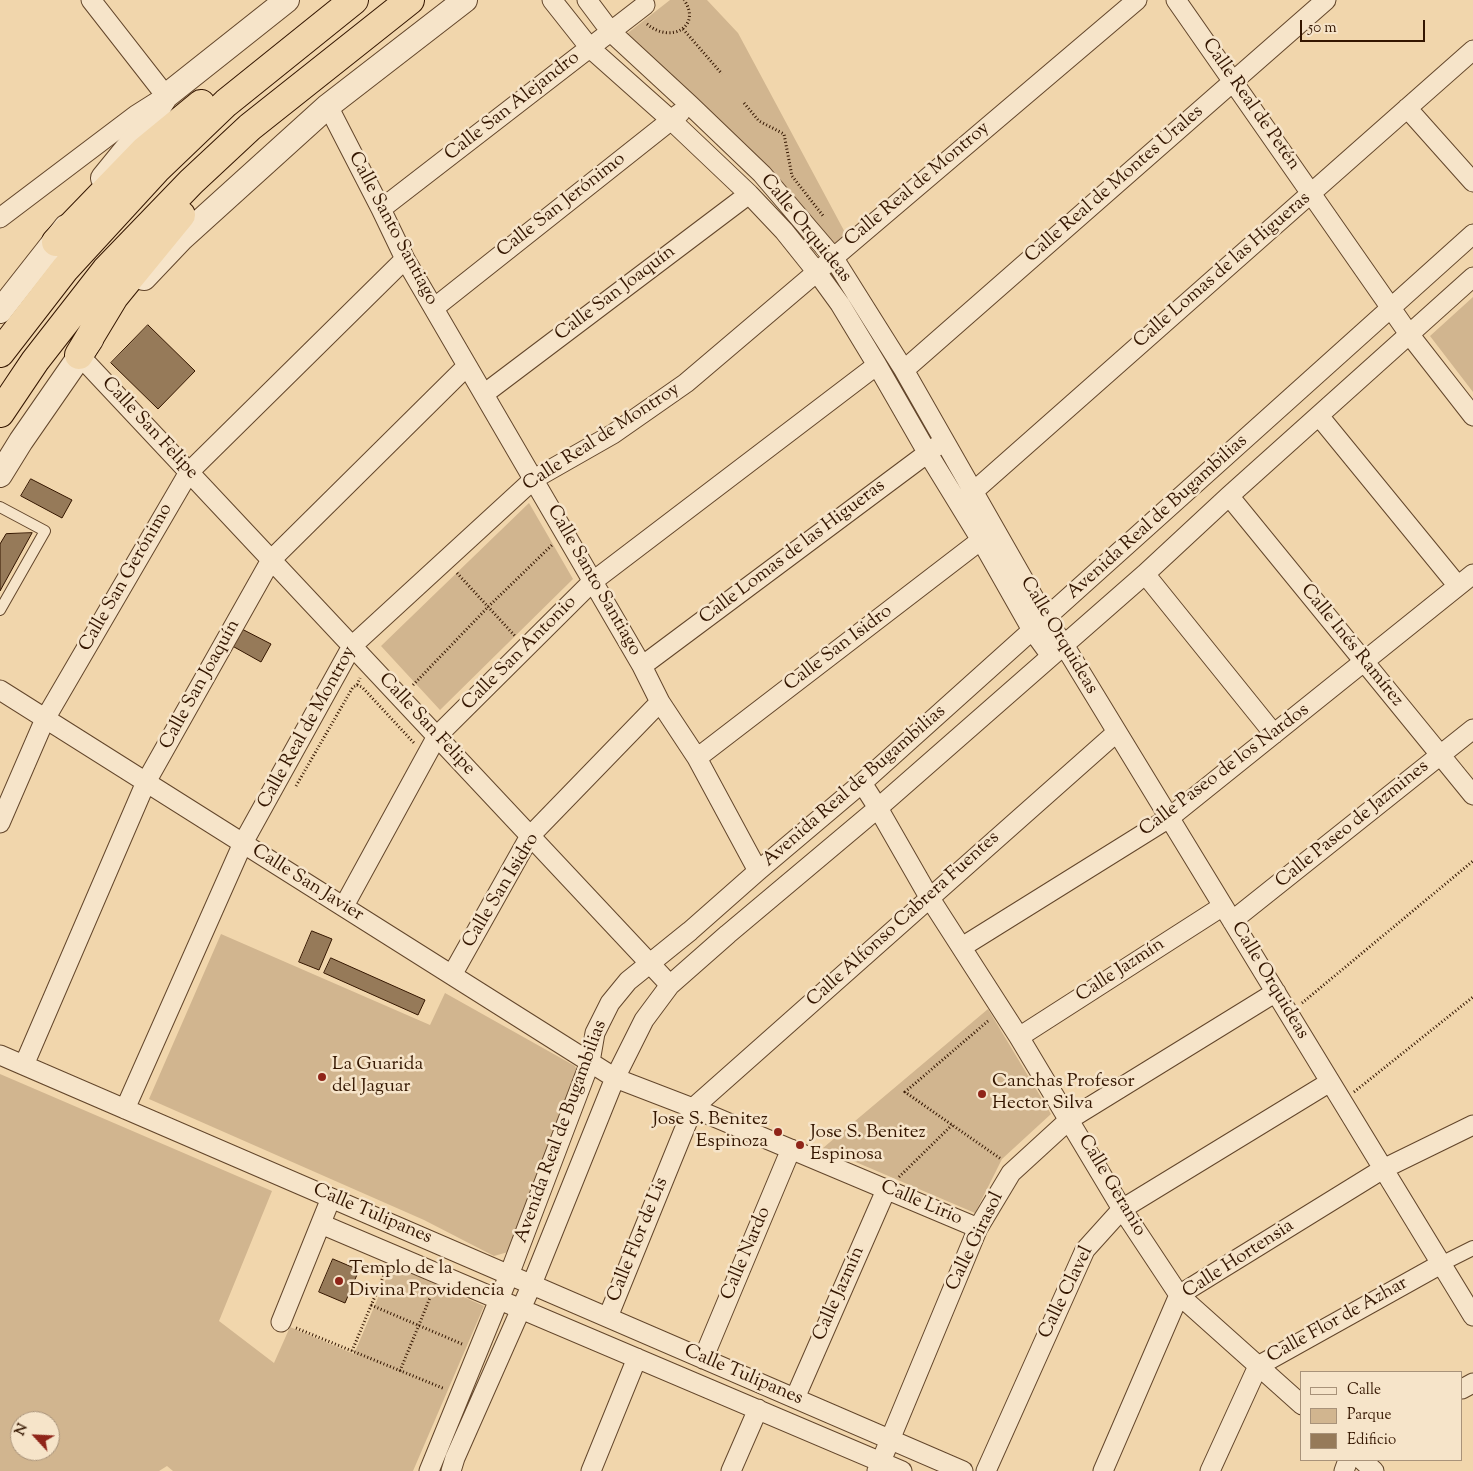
<!DOCTYPE html>
<html>
<head>
<meta charset="utf-8">
<style>
  body { margin:0 }
  #map { position:relative; width:1473px; height:1471px; overflow:hidden; background:#f1d6ac; font-family:"Sorts Mill Goudy",serif }
  canvas { display:block }
  .legend { position:absolute; left:1300px; top:1371px; width:162px; height:90px; box-sizing:border-box; background:#f6e4c9; border:1px solid #a89279; margin:0; padding:6px 9px; list-style:none; font-size:15px; color:#341600 }
  .legend li { display:flex; align-items:center; gap:10px; height:25px }
  .legend b { width:25px; border:1px solid #a89279 }
  .north { position:absolute; left:10px; top:1411px; width:50px; height:50px; box-sizing:border-box; background:#f6e4c9; border:1px solid #a89279; border-radius:50%; rotate:295deg; font-size:14px; font-weight:700; line-height:20px; text-align:center; color:#341600 }
  .north::after { content:''; display:block; margin:auto; width:18px; height:22px; background:#8f2418; clip-path:polygon(50% 0,100% 100%,50% 72%,0 100%) }
  .scale { position:absolute; left:1300px; top:20px; width:125px; height:22px; box-sizing:border-box; border:2px solid #341600; border-top:0; padding-left:6px; font-size:15px; line-height:18px; white-space:nowrap; color:#341600; -webkit-text-stroke:4px #f6e4c9; paint-order:stroke }
</style>
</head>
<body>
<div id="map">
<canvas width="1473" height="1471"></canvas>
<ul class="legend">
<li><b style="height:6px;background:#f6e4c9"></b>Calle</li>
<li><b style="height:14px;background:#d1b58f"></b>Parque</li>
<li><b style="height:14px;background:#967a59"></b>Edificio</li>
</ul>
<div class="north">N</div>
<div class="scale">50 m</div>
</div>
<script>
const c = document.querySelector('canvas').getContext('2d');
c.lineJoin = 'round';
function fill(path, color) { c.fillStyle = color; c.fill(path, 'evenodd'); }
function trace(path, color, width, dash) { c.strokeStyle = color; c.lineWidth = width; c.lineCap = dash ? 'butt' : 'round'; c.setLineDash(dash || []); c.stroke(path); }
function write(font, color, halo, rows, align = 'center') {
  c.font = font + ' "Sorts Mill Goudy",serif'; c.lineWidth = 5; c.setLineDash([]); c.textBaseline = 'middle'; c.strokeStyle = halo; c.fillStyle = color; for (const [text, x, y, turn = 0] of rows) {
    c.save(); c.translate(x, y); c.rotate((+turn || 0) * Math.PI / 180); c.textAlign = isNaN(turn) ? turn : align; if (halo) c.strokeText(text, 0, 0); c.fillText(text, 0, 0); c.restore();
  }
}
const green = new Path2D(`
  M670 0H707L738 33 848 238 837 246 769 170 624 36Z
  M1473 297V392L1430 336Z
  M529 503 573 579 440 710 381 646Z
  M221 934 430 1025 445 993 575 1066 579 1075 508 1252 494 1256 424 1220 149 1099Z
  M988 1009 1051 1114 1002 1159 975 1213 823 1148Z
  M0 1074 272 1191 219 1321 274 1363 290 1327 354 1354 392 1265 484 1306 413 1471H173L167 1466 159 1471H0ZM20 1421H50V1451H20Z`);
const building = new Path2D(`
  M148 325 195 371 158 409 111 363Z
  M31 479 72 500 62 518 21 496Z
  M32 533 0 591V544L6 534Z
  M236 626 271 644 261 662 227 643Z
  M312 931 332 939 319 970 299 962Z
  M331 958 425 1000 418 1015 324 973Z
  M333 1259 359 1270 345 1303 319 1292Z`);
const path = new Path2D(`
  M647 24C672 45 702 25 684 0
  M683 29 722 74
  M744 103 759 121 784 134 792 176 824 217
  M457 573 515 636
  M357 685 362 687 414 743
  M413 685 489 606 553 544
  M296 786 353 687 357 685 360 678
  M1302 1003 1473 861
  M988 1021 905 1092 1001 1159
  M1354 1092 1473 997
  M899 1177 952 1125
  M371 1305 462 1344
  M296 1328 445 1389
  M352 1351 386 1270
  M400 1371 434 1288`);
const service = new Path2D(`
  M0 507 45 531 0 610`);
const pedestrian = new Path2D(`
  M1441 1264 1473 1248`);
const minor = new Path2D(`
  M552 0 590 48 671 120 749 194 784 231 816 271 840 304 877 365 927 452 981 540 1032 630 1051 656
  M587 0 611 32 690 105 762 174 833 257 904 370 1046 619 1064 645 1473 1316
  M1176 0 1409 334 1473 416
  M328 106 381 209 405 259 642 666 660 702 697 758 758 871
  M1407 108 1473 182
  M381 209 645 5
  M0 218 136 115 166 96 91 0
  M434 308 680 113
  M79 355 670 985
  M904 370 1326 0
  M484 394 749 194
  M1319 416 1458 586
  M974 491 1473 50
  M1229 496 1473 795
  M1145 574 1274 734
  M642 666 937 446
  M0 690 615 1078 693 1108 978 1228
  M697 758 981 540
  M862 783 878 808 929 897 1019 1037 1122 1209 1179 1295 1302 1405
  M0 823 45 719 189 472 405 259
  M344 906 437 736 592 582 877 365
  M1232 921 1473 729
  M962 947 1169 818 1473 574
  M452 975 530 836 660 702
  M1019 1037 1223 906
  M0 1055 963 1471
  M24 1065 146 782 271 560 467 366
  M125 1109 243 843 352 646 534 479 613 434 686 383 1137 0
  M321 1224 902 1471
  M608 1317 693 1108 1117 732
  M281 1322 331 1198
  M703 1359 791 1149
  M1462 1389 1473 1383
  M795 1398 886 1190
  M1362 1460 1374 1471
  M429 1471 509 1275 590 1062 595 1033 610 1003 628 981 690 931 758 871 862 783 1473 234
  M451 1471 455 1458 532 1284 615 1078 644 1020 670 985 728 934 878 808 1145 574 1229 496 1473 277
  M591 1471 637 1358
  M731 1471 758 1409
  M877 1471 978 1228 1011 1173 1070 1119 1276 992
  M986 1471 1085 1250 1122 1209 1330 1082
  M1103 1471 1179 1295 1383 1169 1473 1125
  M1210 1471 1258 1366 1441 1264
  M1344 1471 1348 1460`);
const tertiary = new Path2D(`
  M103 178 151 119 166 96 287 0
  M144 278 182 238 328 106 465 0
  M0 311 66 227
  M0 475 21 441 91 340`);
const trunk = new Path2D(`
  M56 242 145 150 201 104
  M0 353 65 269 156 170 226 103 354 0
  M79 355 114 297 181 215
  M0 413 35 361 106 270 191 182 250 127 410 0`);
const markers = [
  [322,1077,5,"#8f2418"],
  [982,1094,5,"#8f2418"],
  [778,1132,5,"#8f2418"],
  [800,1145,5,"#8f2418"],
  [339,1281,5,"#8f2418"]
];
const streetNames = [
  ["Calle Real de Petén",1250,105,55],
  ["Calle San Alejandro",513,107,-38],
  ["Calle Real de Montroy",918,185,-40],
  ["Calle Real de Montes Urales",1115,185,-41],
  ["Calle San Jerónimo",562,206,-38],
  ["Calle Santo Santiago",392,229,62],
  ["Calle Orquideas",805,229,51],
  ["Calle Lomas de las Higueras",1223,271,-41],
  ["Calle San Joaquín",616,294,-37],
  ["Calle San Felipe",149,429,47],
  ["Calle Real de Montroy",602,438,-33],
  ["Avenida Real de Bugambilias",1158,518,-42],
  ["Calle Lomas de las Higueras",793,553,-37],
  ["Calle San Gerónimo",127,578,-60],
  ["Calle Santo Santiago",593,581,60],
  ["Calle Orquideas",1058,636,59],
  ["Calle Inés Ramírez",1351,646,51],
  ["Calle San Isidro",839,649,-37],
  ["Calle San Antonio",520,654,-45],
  ["Calle San Joaquín",201,685,-61],
  ["Calle San Felipe",426,725,47],
  ["Calle Real de Montroy",308,728,-61],
  ["Calle Paseo de los Nardos",1225,771,-37],
  ["Avenida Real de Bugambilias",855,787,-41],
  ["Calle Paseo de Jazmines",1353,825,-39],
  ["Calle San Javier",307,884,32],
  ["Calle San Isidro",502,891,-59],
  ["Calle Alfonso Cabrera Fuentes",904,920,-42],
  ["Calle Jazmín",1121,971,-33],
  ["Calle Orquideas",1269,981,59],
  ["Avenida Real de Bugambilias",562,1132,-70],
  ["Calle Geranio",1111,1186,59],
  ["Calle Lirio",921,1204,23],
  ["Calle Tulipanes",372,1215,23],
  ["Calle Flor de Lis",639,1240,-68],
  ["Calle Girasol",976,1242,-64],
  ["Calle Nardo",747,1254,-67],
  ["Calle Hortensia",1239,1260,-33],
  ["Calle Clavel",1067,1293,-64],
  ["Calle Jazmín",840,1294,-66],
  ["Calle Flor de Azhar",1338,1321,-29],
  ["Calle Tulipanes",743,1376,23]
];
const poiNames = [
  ["La Guarida",332,1066],
  ["del Jaguar",332,1088],
  ["Canchas Profesor",992,1083],
  ["Hector Silva",992,1105],
  ["Jose S. Benitez",768,1121,"right"],
  ["Espinoza",768,1143,"right"],
  ["Jose S. Benitez",810,1134],
  ["Espinosa",810,1156],
  ["Templo de la",349,1270],
  ["Divina Providencia",349,1292]
];
fill(green, '#d1b58f');
fill(building, '#967a59');
trace(building, '#341600', 1);
trace(service, '#63462b', 12);
trace(pedestrian, '#63462b', 16);
trace(minor, '#63462b', 21);
trace(tertiary, '#63462b', 26);
trace(trunk, '#341600', 30);
trace(path, '#341600', 3, [1, 2.5]);
trace(service, '#f6e4c9', 10);
trace(pedestrian, '#f6e4c9', 14);
trace(minor, '#f6e4c9', 19);
trace(tertiary, '#f6e4c9', 24);
trace(trunk, '#f1d6ac', 28);
for (const [x, y, r, color] of markers) { const dot = new Path2D(); dot.arc(x, y, r, 0, 2 * Math.PI); c.fillStyle = color; c.fill(dot); trace(dot, '#f6e4c9', 2); }
write('19px', '#341600', '#f6e4c9', streetNames);
write('19px', '#341600', '#f6e4c9', poiNames, 'left');
</script>
</body>
</html>
